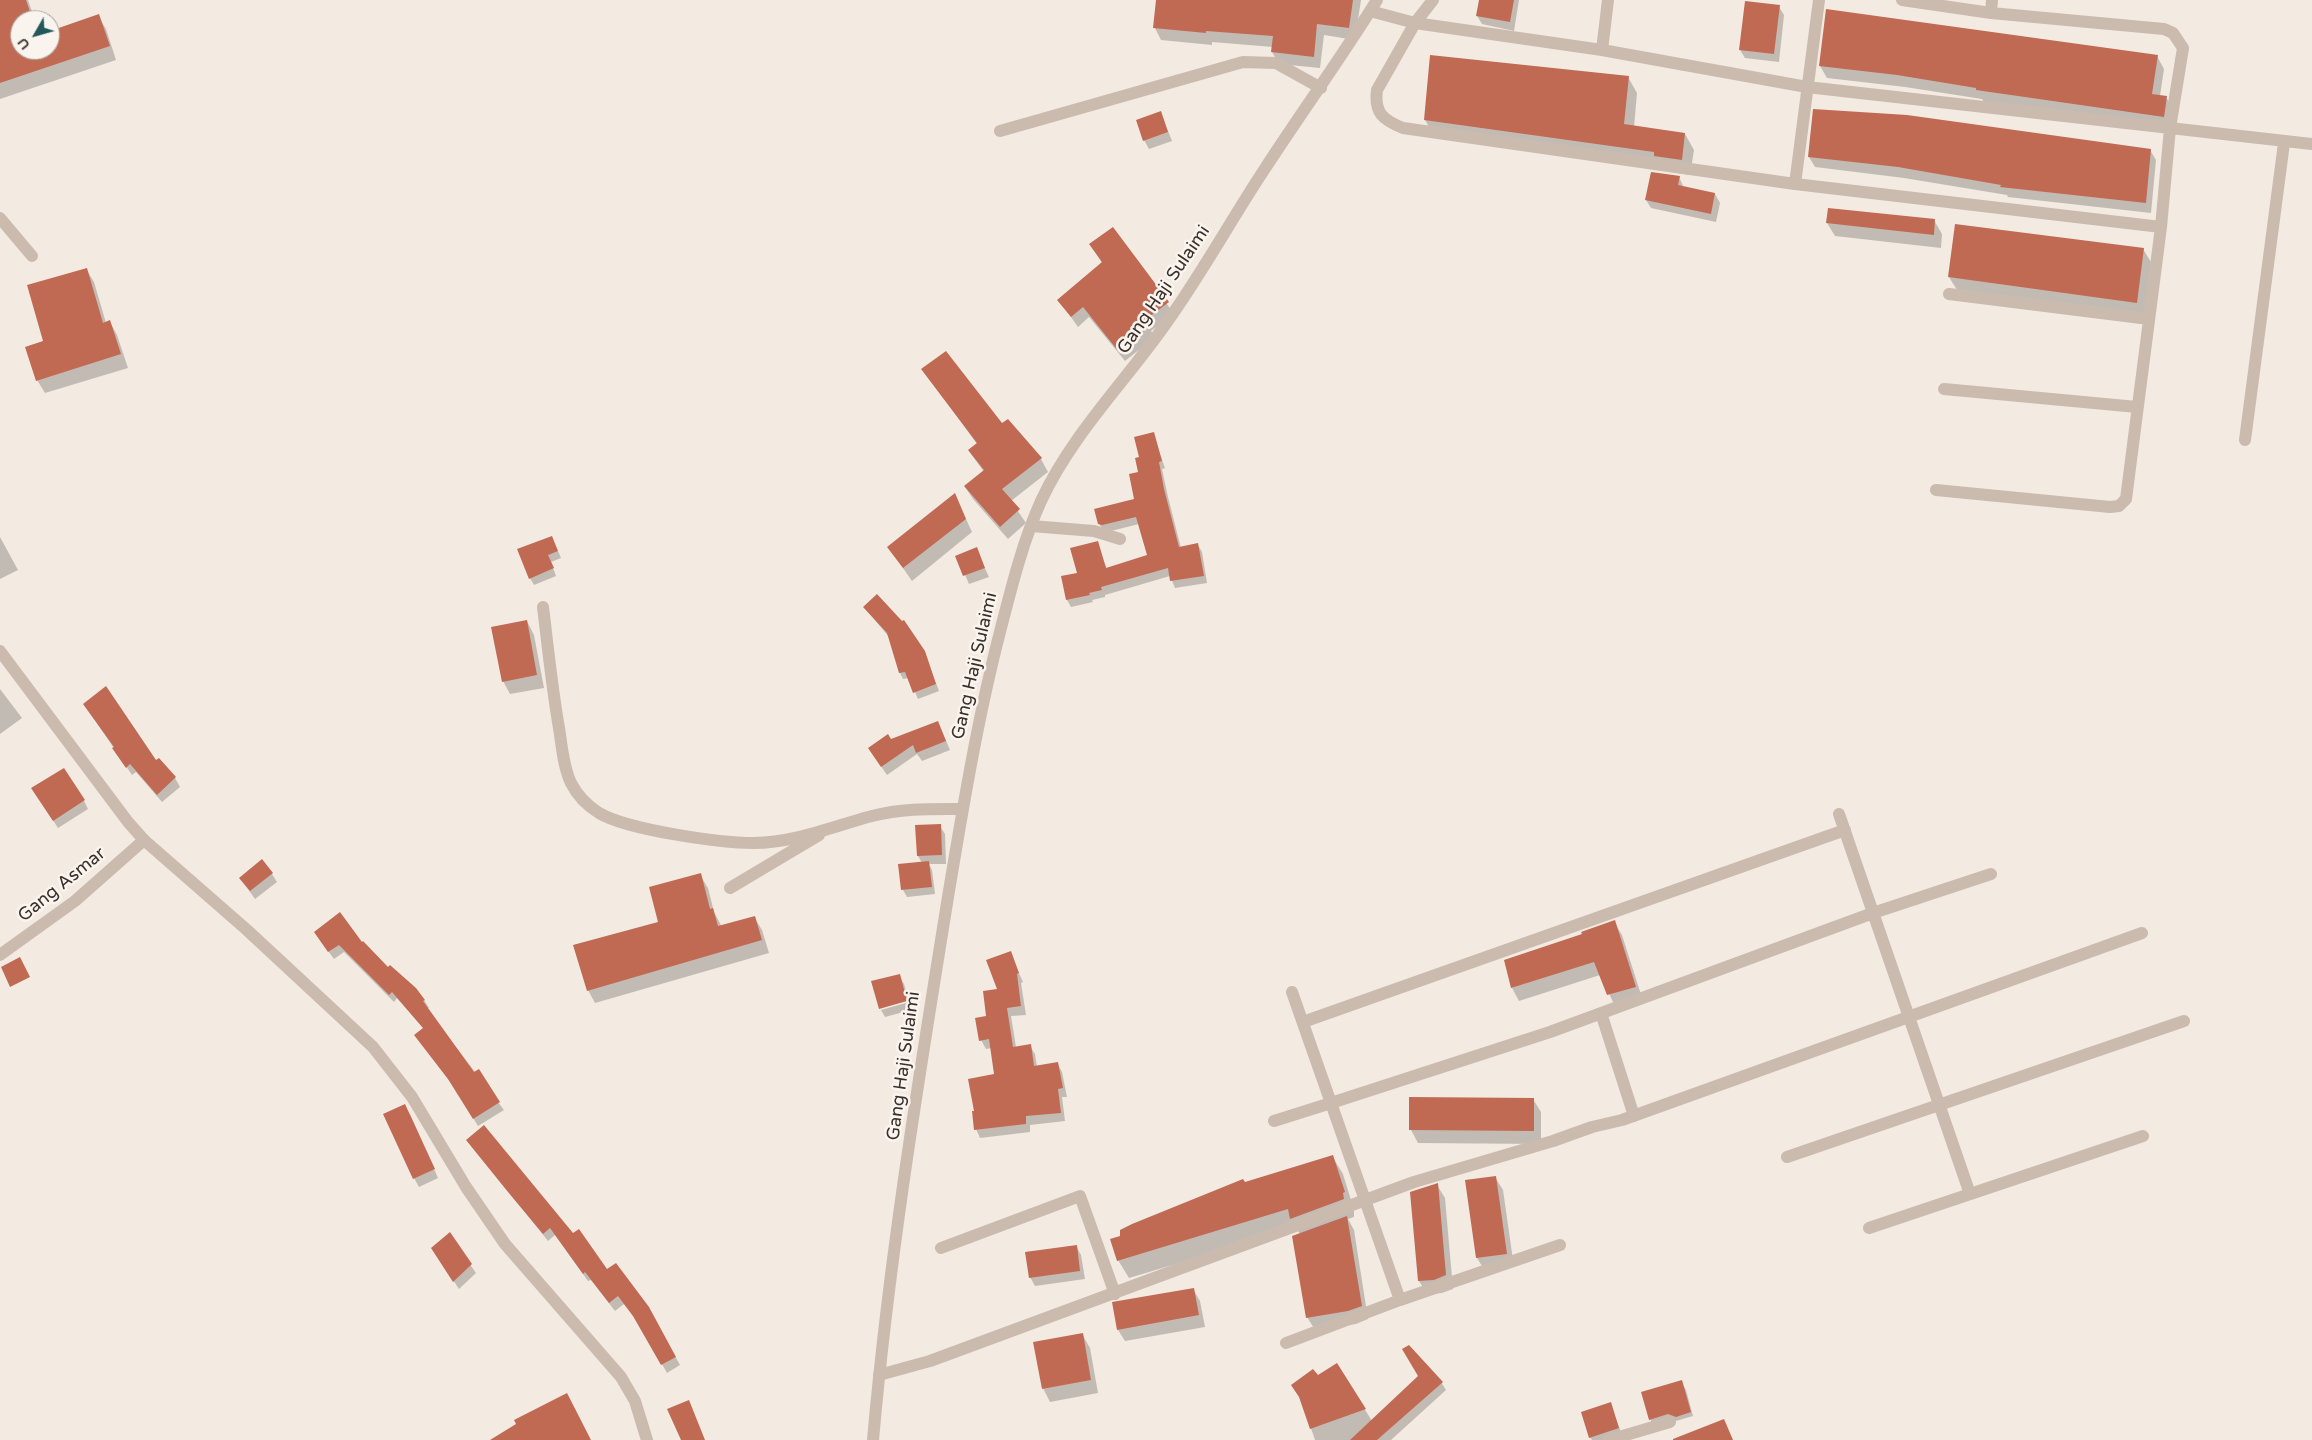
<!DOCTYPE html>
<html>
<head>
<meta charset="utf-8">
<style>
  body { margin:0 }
  #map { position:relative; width:2312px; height:1440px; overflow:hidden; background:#f3eae2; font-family:"Varela Round",sans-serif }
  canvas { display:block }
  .north { position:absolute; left:10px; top:10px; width:50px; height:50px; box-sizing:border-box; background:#faf4ee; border:1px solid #ada6a0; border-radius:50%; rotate:232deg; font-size:14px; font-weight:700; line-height:20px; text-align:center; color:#3a302c }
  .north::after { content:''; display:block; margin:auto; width:18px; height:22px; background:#23585a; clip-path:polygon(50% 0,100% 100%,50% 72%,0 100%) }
</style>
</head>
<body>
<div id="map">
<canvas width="2312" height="1440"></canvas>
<div class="north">U</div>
</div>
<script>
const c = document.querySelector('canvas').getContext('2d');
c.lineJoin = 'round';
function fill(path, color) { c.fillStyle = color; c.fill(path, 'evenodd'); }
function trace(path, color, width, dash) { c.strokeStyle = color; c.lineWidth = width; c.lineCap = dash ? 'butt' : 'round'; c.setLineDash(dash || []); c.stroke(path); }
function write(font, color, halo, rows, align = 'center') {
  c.font = font + ' "Varela Round",sans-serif'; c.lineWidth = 5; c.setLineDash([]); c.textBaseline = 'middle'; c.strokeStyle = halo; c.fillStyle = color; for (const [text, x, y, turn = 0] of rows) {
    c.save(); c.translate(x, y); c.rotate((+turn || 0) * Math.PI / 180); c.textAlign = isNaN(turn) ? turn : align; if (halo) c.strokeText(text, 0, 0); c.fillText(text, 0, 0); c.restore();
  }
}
const shadow = new Path2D(`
  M0 0H28L35 20H20V50H50V32L98 16 106 29 116 60 0 99Z
  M1157 0H1361L1355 40 1324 35 1320 68 1279 64 1272 52 1273 47 1212 42V45L1161 40 1155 28Z
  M1480 0H1519L1514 31 1482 24 1477 16Z
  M1779 7 1784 15 1779 62 1745 58 1740 50Z
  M2157 56 2164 69 2160 96 2166 97 2173 109 2170 128 1984 102 1982 99 1905 87 1827 78 1820 66Z
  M1628 77 1637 93 1634 127 1685 134 1694 150 1690 175 1434 135 1425 120Z
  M1161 113 1172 141 1149 149 1144 140Z
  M2150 150 2156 160 2151 213 2008 197 2007 195 1904 178 1815 167 1809 157Z
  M1679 177 1684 188 1715 194 1720 203 1716 222 1651 208 1646 200Z
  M1934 220 1942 234 1941 248 1835 236 1827 223Z
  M1113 229 1174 314 1151 331 1155 337 1125 361 1089 317 1078 327 1059 300 1102 263 1091 245Z
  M2143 249 2151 262 2144 316 1957 290 1949 277Z
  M86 269 94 282 106 323 110 322 117 335 128 368 45 393 37 380 45 342Z
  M923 370 1001 425 1041 459 1048 472 1011 501 1026 523 1008 539 973 499 965 487 984 472 969 451 977 444Z
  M1153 434 1165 468 1162 469 1168 497 1181 548 1198 545 1202 552 1207 583 1175 588 1170 576 1105 595V597L1092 600 1093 602 1071 607 1067 600 1096 542 1107 569 1149 556 1139 524 1107 532 1103 531 1099 523 1136 500 1140 457Z
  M955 495 972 532 912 581 889 548Z
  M0 537 18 570 0 579Z
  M555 544 561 558 551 562 556 576 534 585 530 578Z
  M976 549 989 577 969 584 957 556Z
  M864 607 924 651 939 691 918 699 909 678 903 679 900 673 889 637Z
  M527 621 534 635 544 688 510 694 503 681Z
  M0 689 22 718 0 734Z
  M84 704 175 778 180 787 162 802 136 772 132 775Z
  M938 722 950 750 922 761 917 754 887 775 869 749Z
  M38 797 84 801 88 809 58 828Z
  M940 826 945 834 946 864H929L932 870 935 894 907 897 903 890 922 863 918 856Z
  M272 874 277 882 255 899 240 878Z
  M700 875 708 888 714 912 722 927 754 917 762 930 769 953 595 1003 588 990 660 923Z
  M1614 922 1622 935 1643 1001 1616 1008 1600 975 1519 1001 1512 988 1583 934Z
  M320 940 361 944 424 1000 429 1008 427 1009 504 1110 478 1126 454 1087 415 1035 424 1029 397 998 394 1002 344 952 334 959Z
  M1010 953 1023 982 1021 983 1026 1015 1011 1016 1016 1047 1030 1046 1035 1054 1037 1067 1057 1063 1062 1072 1067 1097H1062L1065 1121 1030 1125V1132L980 1138 976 1129 996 1075 992 1048 986 1049 981 1040Z
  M899 975 904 984 909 1000 880 1007V1009L873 982Z
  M909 1002 911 1010 885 1017 881 1010Z
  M1533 1099 1541 1112V1144L1418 1143 1411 1130Z
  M410 1114 438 1178 419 1187 414 1178Z
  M467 1140 648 1308 680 1365 667 1373 639 1324 624 1304 615 1311 591 1280 588 1281 555 1235 548 1241Z
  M1332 1156 1343 1174 1354 1210V1217L1348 1219 1354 1230 1368 1319 1356 1324 1315 1330 1307 1317 1300 1234 1296 1228 1129 1278 1118 1260 1245 1184Z
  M1495 1177 1503 1190 1514 1267 1485 1271 1477 1258Z
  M1437 1185 1445 1198 1453 1289 1442 1293 1427 1294 1419 1281Z
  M449 1234 476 1273 459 1289 438 1257Z
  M1076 1246 1081 1255 1085 1279 1035 1286 1030 1277Z
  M1193 1289 1200 1301 1205 1327 1125 1341 1118 1330Z
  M1082 1334 1090 1348 1098 1393 1050 1402 1043 1388Z
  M1337 1365 1372 1421 1441 1382 1446 1390 1391 1440H1315L1301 1399 1317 1377Z
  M1681 1382 1686 1390 1693 1416 1655 1427 1650 1419Z
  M1610 1404 1623 1437 1614 1440H1592L1590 1437Z`);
const building = new Path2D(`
  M0 0H26L33 20H20V50H50V31L99 14 110 46 0 83Z
  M1156 0H1353L1349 28 1317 24 1314 57 1271 52 1273 36 1206 31V33L1153 28Z
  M1479 0H1514L1510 22 1476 16Z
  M1745 1 1780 5 1774 54 1739 50Z
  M1826 9 2158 55 2152 94 2167 96 2164 117 1976 90V88L1897 75 1819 66Z
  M1430 55 1629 76 1624 124 1685 133 1682 160 1654 156V152L1424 120Z
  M1813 109 1907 115 2151 149 2146 203 2000 187 2001 185 1898 167 1808 157Z
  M1161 111 1168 132 1143 141 1136 120Z
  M1651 172 1680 176 1678 185 1715 193 1711 214 1645 200Z
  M1828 208 1935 219 1934 235 1826 223Z
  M1955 224 2144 248 2137 303 1948 277Z
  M1113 227 1169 302 1145 320 1150 326 1119 352 1083 307 1071 317 1057 300 1102 262 1089 244Z
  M87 268 103 323 110 320 121 354 36 381 25 347 43 341 27 285Z
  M946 351 1002 423 1008 419 1042 458 1002 489 1020 509 1000 527 964 486 984 470 968 450 977 443 921 369Z
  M1154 432 1162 461 1159 462 1164 489 1179 547 1198 543 1204 576 1170 581 1168 568 1101 587 1102 590 1089 593 1090 595 1066 600 1061 576 1077 573 1070 548 1098 541 1106 568 1147 555 1136 517 1102 525 1098 524 1094 509 1134 499 1129 474 1138 472 1135 458 1139 457 1134 437Z
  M955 493 966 519 903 568 887 547Z
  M552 536 558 551 548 555 554 568 529 579 517 549Z
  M977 547 985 568 963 576 955 556Z
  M877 594 902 621 904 620 925 651 936 684 913 693 905 672 899 673 887 633 863 607Z
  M527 620 537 675 502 682 491 627Z
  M106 686 156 760 159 758 176 777 157 795 130 764 126 768 112 748 114 747 83 704Z
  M938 721 946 741 916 753 913 745 881 767 868 748 888 734 891 739Z
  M64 768 85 800 53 821 31 788Z
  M941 824 942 855 917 856 915 825Z
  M262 859 273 873 250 891 239 878Z
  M929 861 932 887 901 890 898 864Z
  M701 873 710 909 713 908 718 926 755 916 762 940 587 991 573 945 658 922 649 887Z
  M340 912 362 942 363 941 388 967 390 965 416 988 425 1000 423 1001 474 1072 479 1069 500 1102 473 1119 448 1079 414 1035 423 1028 392 992 389 995 339 945 328 952 314 932Z
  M1615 920 1636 987 1607 995 1594 962 1511 988 1504 960 1582 934 1581 932Z
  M1011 951 1019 973 1017 974 1021 1006 1007 1008 1013 1047 1031 1044 1034 1066 1058 1062 1063 1088 1058 1089 1061 1113 1026 1116V1124L974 1130 972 1111H974L968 1079 994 1074 989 1039 979 1041 975 1018 986 1016 983 991 997 989 986 960Z
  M20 957 30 977 10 987 1 967Z
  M900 974 907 1001 879 1009 871 981Z
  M1409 1097 1534 1098V1131L1409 1130Z
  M405 1104 435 1169 413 1179 383 1114Z
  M484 1125 573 1233 579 1229 607 1269 616 1263 649 1307 676 1357 661 1365 633 1316 618 1296 609 1303 585 1272 583 1274 550 1228 543 1234 508 1192 466 1140Z
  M1333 1155 1345 1192 1343 1193 1344 1199 1290 1219 1288 1209 1117 1261 1110 1239 1120 1236V1230L1132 1224 1243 1179 1245 1182Z
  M1496 1176 1507 1254 1476 1258 1465 1180Z
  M1438 1183 1446 1275 1434 1280 1418 1281 1410 1192Z
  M1347 1216 1362 1306 1348 1311 1306 1318 1292 1236Z
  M450 1232 472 1264 453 1282 431 1248Z
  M1077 1245 1080 1271 1029 1278 1025 1252Z
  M1194 1288 1199 1315 1117 1330 1112 1302Z
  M1083 1333 1091 1380 1042 1389 1033 1342Z
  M1409 1345 1443 1382 1377 1440H1350L1418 1376 1402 1349Z
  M1337 1363 1366 1409 1310 1429 1299 1397 1291 1385 1313 1369 1318 1375Z
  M1682 1380 1691 1412 1676 1417 1668 1414 1649 1420 1641 1392Z
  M567 1393 591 1440H490L516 1424 514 1420Z
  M689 1400 705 1440H681L667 1409Z
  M1611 1402 1619 1428 1589 1438 1581 1412Z
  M1724 1419 1733 1440H1673V1439Z`);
const minor = new Path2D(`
  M1433 0 1415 23 1377 90C1374 113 1383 120 1403 128L1795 184 2161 227
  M1902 0 1991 13 2164 29 2173 33 2183 48 2170 128 2161 227 2126 499 2119 506 2110 507 1936 490
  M1370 11 1415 23 1602 50 1807 87 2312 144
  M1991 13 1992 0
  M1602 50 1608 0
  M1000 131 1243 62 1276 63 1321 88
  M1795 184 1819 0
  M0 218 32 256
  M1949 294 2149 319
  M1944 389 2137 407
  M2245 440 2284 143
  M1031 526 1094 531 1120 539
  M543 607C548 648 552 688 559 728 562 746 563 766 571 783 577 795 588 806 599 813 628 830 720 843 754 843 794 843 834 826 872 816 903 808 932 809 963 809
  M1839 814 1970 1194
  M730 888 819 835
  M0 955 75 901 144 840
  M1292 992 1331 1103 1550 1032 1873 913 1991 874
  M1601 1013 1634 1116
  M1303 1022 1845 830
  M1274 1121 1331 1103 1400 1300 1286 1343
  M1787 1157 2184 1021
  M1869 1228 2143 1136
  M941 1248 1080 1196 1115 1294
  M1400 1300 1560 1245
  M879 1375 930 1361 1414 1182 1553 1141 1592 1127 1622 1120 2142 933
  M873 1440C889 1258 919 1077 948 897 963 807 978 716 1001 628 1012 585 1023 541 1041 501 1072 434 1126 381 1167 322 1202 273 1231 220 1264 170 1301 113 1341 58 1377 0
  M1609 1440 1670 1422`);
const tertiary = new Path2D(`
  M0 651 128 822 144 840 247 930 373 1047 412 1097 466 1187 505 1244 621 1377 635 1401 647 1440`);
const streetNames = [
  ["Gang Haji Sulaimi",1164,290,-56],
  ["Gang Haji Sulaimi",975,666,-77],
  ["Gang Asmar",62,885,-39],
  ["Gang Haji Sulaimi",904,1066,-82]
];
fill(shadow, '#0003');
fill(building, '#c06953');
trace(minor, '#cbbaae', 12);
trace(tertiary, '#cbbaae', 12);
write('18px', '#3a302c', '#faf4ee', streetNames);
</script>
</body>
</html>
